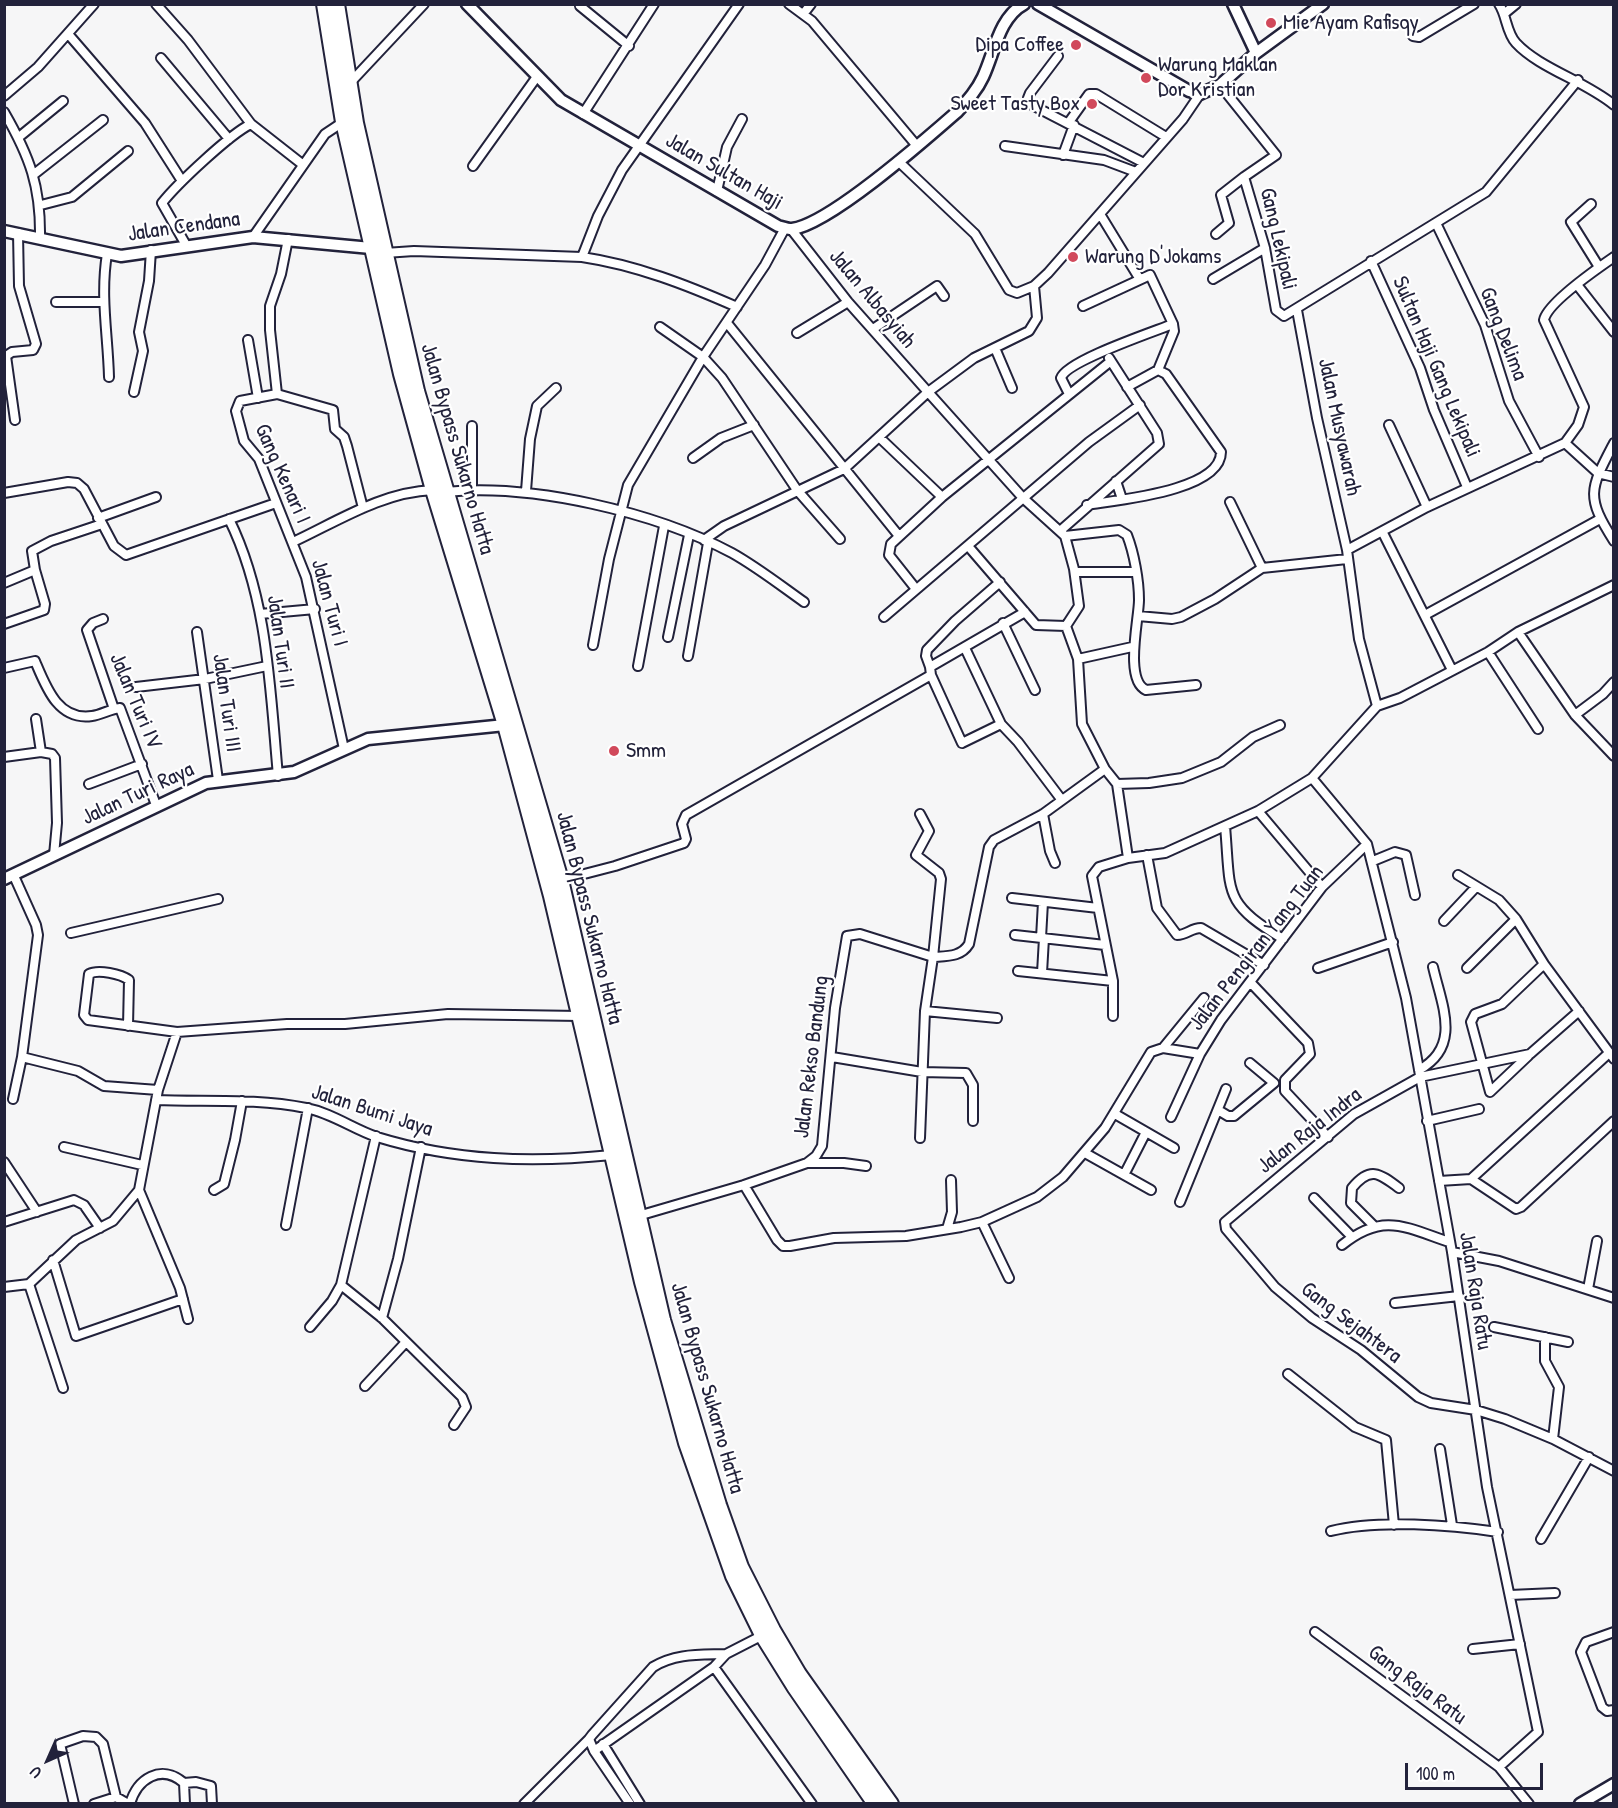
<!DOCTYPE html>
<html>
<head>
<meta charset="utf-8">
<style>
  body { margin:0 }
  #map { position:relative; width:1618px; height:1808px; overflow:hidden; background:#f6f6f7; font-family:"Patrick Hand",sans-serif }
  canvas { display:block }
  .frame { position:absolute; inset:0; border:6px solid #22223b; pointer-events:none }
  .north { position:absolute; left:18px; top:1730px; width:60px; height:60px; -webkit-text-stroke:4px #fff; paint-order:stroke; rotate:225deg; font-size:16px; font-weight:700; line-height:24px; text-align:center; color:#22223b }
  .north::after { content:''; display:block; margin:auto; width:21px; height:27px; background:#22223b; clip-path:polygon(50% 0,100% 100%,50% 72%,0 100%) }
  .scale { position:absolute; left:1405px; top:1763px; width:138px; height:27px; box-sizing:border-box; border:3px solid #22223b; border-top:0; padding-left:8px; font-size:18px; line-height:21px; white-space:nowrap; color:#22223b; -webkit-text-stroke:4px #fff; paint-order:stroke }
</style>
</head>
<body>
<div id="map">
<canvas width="1618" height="1808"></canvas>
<div class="frame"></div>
<div class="north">U</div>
<div class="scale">100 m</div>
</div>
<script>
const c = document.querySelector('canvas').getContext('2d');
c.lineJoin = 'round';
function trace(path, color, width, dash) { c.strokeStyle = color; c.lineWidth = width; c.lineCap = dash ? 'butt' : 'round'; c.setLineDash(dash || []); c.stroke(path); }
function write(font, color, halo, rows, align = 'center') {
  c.font = font + ' "Patrick Hand",sans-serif'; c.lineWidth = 4.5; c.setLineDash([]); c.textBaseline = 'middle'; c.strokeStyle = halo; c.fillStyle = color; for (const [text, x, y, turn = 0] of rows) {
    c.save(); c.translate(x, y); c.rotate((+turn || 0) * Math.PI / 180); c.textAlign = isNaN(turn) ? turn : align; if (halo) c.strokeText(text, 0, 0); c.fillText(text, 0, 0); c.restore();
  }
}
const street = new Path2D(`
  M156 4 188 40 251 124 302 164
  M789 4 812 21 917 146
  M1499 4C1507 16 1506 32 1516 43 1539 68 1585 81 1614 105
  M580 6 629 46
  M804 13 811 4
  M1505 13 1516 4
  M69 35 145 123 182 181
  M1413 36 1419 37 1474 4
  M1058 56 1030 93 1028 98 1032 105 1142 162
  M161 58 229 139
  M349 84 424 4
  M1220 85 1276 155 1244 177 1265 248 1276 310 1284 316 1486 192 1578 80
  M4 96 38 67 94 4
  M4 112C30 157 41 187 40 239
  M583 114 654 4
  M1069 122 1089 94H1096L1166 137
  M19 137 63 101
  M1005 146 1104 160 1136 172
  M1063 155 1074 125
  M898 161 975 234 1009 290 1017 293 1034 286 1048 273 1183 119 1200 94
  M473 166 536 78
  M33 175 103 120
  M717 191 727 147 742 119
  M1591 204 1571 222 1599 267
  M41 205 72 197 128 151
  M1100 214 1139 278
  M1436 223 1485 325 1509 401 1539 457
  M791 229 848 302 928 392 1023 498 1065 536 1074 569 1079 606 1066 626 1078 659 1082 724 1105 769 1117 784 1128 858
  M1216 234 1229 223 1221 195 1244 177
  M253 237 325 134 343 122
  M288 239 281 274 270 306V330L277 394 240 401 236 411 244 441 259 459 306 577 344 749
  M186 245 162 203C177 184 230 134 251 124
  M385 253 414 251 582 257C636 265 687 285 737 307
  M107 254C100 296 108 336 109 377
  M582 257 598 216 622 170 739 4
  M1614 257C1598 268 1547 303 1544 320L1584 407 1578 425 1565 443 1598 473 1614 477
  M1371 261 1420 368 1434 410 1467 487
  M1213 279 1265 248
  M1578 286 1614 332
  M56 302H102
  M1297 310 1317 418 1347 550
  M727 323 899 536
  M660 327 703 357 722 378 797 490 840 539
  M873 329 937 286 944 296
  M797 333 848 302
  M248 340 258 398
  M995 348 1012 388
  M1158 370 1174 331 1173 324
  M134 392 143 351 139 332 149 281 151 250
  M277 394 333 410 335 429 344 437 347 446 363 508
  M1069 394 1061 378C1066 361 1153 332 1173 324L1150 275 1083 306
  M15 420 6 356 12 352 33 350 36 344 19 286 18 233
  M1389 425 1427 507
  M880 438 942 497
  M1614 443C1590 489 1585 496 1614 541
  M693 458 721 438 754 425
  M1116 481 1122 499
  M472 489V426
  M526 491 530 439 537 406 556 388
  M445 492C531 483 655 512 732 553 757 567 780 585 804 602
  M4 493 68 482 77 483 84 489 114 546 126 555 276 503
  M1230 502 1262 568
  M1087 505C1117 500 1221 491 1221 452L1166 374 1158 370 1127 387
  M98 518 156 497
  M229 519C268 598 270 689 278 776
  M1060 531 1159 444 1157 433 1109 358
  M1383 533 1452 670
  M1065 536 1119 530 1127 535C1134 553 1139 580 1139 600 1139 619 1124 680 1146 690L1196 685
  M704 540 724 526 844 469 928 392 974 358 1029 331 1037 318 1034 286
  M293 542C338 521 382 492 433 490
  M968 546 1036 625 1066 626
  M1075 572H1135
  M4 583 35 570 32 551 51 541 102 524
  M916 589 889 555 891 544 942 497 1111 361
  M260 614 315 609
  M1425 615 1600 519
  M1138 616 1172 619 1181 617 1215 599 1262 568 1347 559
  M884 617 1089 442 1140 405
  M103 619 93 623 87 630 114 709
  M1003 623 1035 690
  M4 624 44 610 45 604 35 570
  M197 632 218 780
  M1518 632 1575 715 1614 756
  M668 637 689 535
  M593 645 609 559 628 485 703 357 765 265 785 228
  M965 648 1001 724 1018 742 1061 799
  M1488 652 1538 729
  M688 656 708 543
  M1078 659 1132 647
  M638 666 664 526
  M930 667 926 656 927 650 955 621 1000 582
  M4 668 35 661C46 687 58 721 92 716 101 715 110 709 120 708L156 805
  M931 675 962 743 1001 724
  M136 687 205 679 267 666
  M1377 706 1400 698 1488 652 1518 632 1614 585
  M1575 715 1603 694 1614 682
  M41 752 52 754 55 758 57 823 54 855
  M4 757 41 752 36 719
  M1312 778 1367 844 1406 998 1452 1252 1487 1487 1538 1732 1499 1767 1529 1804
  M89 784 142 764
  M1117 784 1149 783 1182 778 1221 762 1253 737 1280 725
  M1258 811 1322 887
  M1043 814 1050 851 1055 863
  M1225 826C1231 894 1222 902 1283 939
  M1147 855 1157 908 1177 935C1187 935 1191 928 1201 928L1264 965
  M1373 861 1395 852 1406 855 1415 895
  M1458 875 1499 900 1516 919 1544 964 1614 1059
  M561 880 615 866 684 843 686 839 682 824 686 815 931 675 930 667 1025 612
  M1012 898 1098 908
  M1444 921 1476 887
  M71 933 218 899
  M1015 935 1105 945
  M1041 938 1043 902
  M1318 968 1393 942
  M1467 968 1516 919
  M1018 971 1113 981
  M1042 973 1044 938
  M1251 983 1308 1043 1310 1054 1285 1080V1091L1328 1137
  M925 1011 997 1018
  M1579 1011 1530 1054 1420 1077 1354 1114 1225 1222 1226 1229 1275 1287 1312 1318 1361 1350 1418 1397 1431 1403 1476 1410 1505 1419 1553 1439 1614 1471
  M1113 1016V981L1092 876 1099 867 1128 858 1165 853 1258 811 1312 778 1377 706 1359 639 1347 550 1427 507 1565 443
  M128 1026 129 980C121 974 98 969 89 974L84 1015 88 1020 177 1032 287 1024H345L448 1014 580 1016
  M1163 1048 1204 998
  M1528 1056 1490 1092 1471 1022 1475 1014 1502 1004 1544 964
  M22 1057 78 1071 104 1086 158 1090
  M832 1057 922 1072 966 1073 973 1085V1121
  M1419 1070C1462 1046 1442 1006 1433 967
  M13 1099 22 1057 38 935 36 925 14 876
  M156 1100C206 1102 256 1098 306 1108 332 1113 353 1129 377 1137 455 1161 532 1163 612 1155
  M1218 1110 1228 1116H1234L1274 1083 1250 1063
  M1115 1114 1174 1148
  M1171 1117 1200 1054
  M1427 1121 1479 1109
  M920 1138 925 1011 933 957C948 956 961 957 969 944L989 847 994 840 1043 814 1105 769
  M64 1147 142 1165
  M1085 1153 1151 1190
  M4 1162 37 1212
  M808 1163H844L866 1166
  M1124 1175 1146 1132
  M1471 1179 1609 1053
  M1439 1181 1471 1179 1516 1209 1521 1207 1614 1121
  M744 1185 777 1240 783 1246H790L834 1238 906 1236 961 1227 982 1222 1037 1197 1063 1177 1105 1128 1151 1052 1163 1048 1200 1054 1221 1020 1322 887 1367 844
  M139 1190 180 1288 188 1319
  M214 1190 224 1184 235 1140 242 1101
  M1314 1198 1352 1237
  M1180 1202 1226 1089
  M638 1216 744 1185 807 1163 816 1156 822 1146 835 1008 847 936 860 934 933 957 941 879 939 873 916 855 929 831 920 814
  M4 1222 74 1200 84 1205 100 1228
  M982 1222 1009 1278
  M286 1225 308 1108
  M1373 1225 1351 1203 1352 1188C1370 1166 1379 1173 1399 1188
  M947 1229 952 1212 951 1180
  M1342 1245C1383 1212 1405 1227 1449 1242
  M1452 1252 1499 1261 1614 1298
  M53 1260 76 1336 183 1299
  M29 1284 63 1388
  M341 1285 382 1318 462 1397 466 1407 454 1425
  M4 1287 29 1284 76 1240 113 1221 139 1190 158 1090 177 1032
  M1588 1289 1597 1241
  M1395 1303 1459 1296
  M382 1318 398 1259 421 1147
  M310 1327 332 1301 341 1285 376 1136
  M1494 1327 1568 1342
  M1545 1337V1361L1559 1387 1553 1439
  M1288 1374 1355 1427 1386 1440 1394 1525
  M365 1386 406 1342
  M1440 1449 1452 1525
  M1331 1531C1377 1519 1451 1525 1498 1532
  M1541 1539 1589 1457
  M1510 1595 1555 1593
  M1315 1632 1499 1767
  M1614 1632 1586 1642 1581 1652 1602 1707 1607 1711 1614 1710
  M1473 1649 1520 1644
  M714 1667 812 1804
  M603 1744 640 1804
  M594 1751 714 1667 726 1654 765 1634
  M184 1783 196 1782 211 1786 212 1804
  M74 1804 60 1744 83 1736 96 1737 103 1744 116 1797
  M94 1804 116 1797 128 1804
  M130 1804C137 1779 161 1763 184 1783L185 1804
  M524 1804 589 1739
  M630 1804 594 1751 589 1739 592 1735 653 1667C676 1653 700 1655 726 1654`);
const secondary = new Path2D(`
  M467 4 561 100 778 226C782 227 787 229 792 229 830 224 926 139 958 111 968 100 977 90 983 77 994 54 999 17 1024 4
  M1038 4 1189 91 1200 94 1220 85 1256 53 1323 4
  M1233 4 1256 53
  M4 231 121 256 253 237 371 248
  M4 879 206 783 294 772 368 739 505 725
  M1580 1804 1614 1784`);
const highway = new Path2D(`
  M324 4 343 122 401 374 433 490 505 725 551 896 642 1282 686 1443 733 1576 762 1635 795 1688 875 1804
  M337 4 356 123 417 391 561 880 663 1320 719 1505 741 1567 773 1630 799 1674 891 1804`);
const markers = [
  [1271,23,6,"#d1495b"],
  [1076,45,6,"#d1495b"],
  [1146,78,6,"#d1495b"],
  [1092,104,6,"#d1495b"],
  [1073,257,6,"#d1495b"],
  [614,751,6,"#d1495b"]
];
const poiNames = [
  ["Mie Ayam Rafisqy",1283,23],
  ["Dipa Coffee",1064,45,"right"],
  ["Warung Maklan",1158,65],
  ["Dor Kristian",1158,90],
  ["Sweet Tasty Box",1080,104,"right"],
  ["Warung D'Jokams",1085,257],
  ["Smm",626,751]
];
const streetNames = [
  ["Jalan Sultan Haji",724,172,30],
  ["Jalan Cendana",184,227,-8],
  ["Gang Lekipali",1278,239,77],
  ["Jalan Albasyiah",872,299,50],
  ["Gang Delima",1503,334,69],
  ["Sultan Haji Gang Lekipali",1436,367,67],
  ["Jalan Musyawarah",1339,427,78],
  ["Jalan Bypass Sukarno Hatta",457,449,74],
  ["Gang Kenari I",282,474,66],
  ["Jalan Turi I",329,603,75],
  ["Jalan Turi II",280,642,82],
  ["Jalan Turi IV",135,701,67],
  ["Jalan Turi III",226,703,82],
  ["Jalan Turi Raya",138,794,-25],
  ["Jalan Bypass Sukarno Hatta",589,918,76],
  ["Jalan Pengiran Yang Tuan",1257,948,-52],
  ["Jalan Rekso Bandung",812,1057,-83],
  ["Jalan Bumi Jaya",372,1111,18],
  ["Jalan Raja Indra",1310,1131,-38],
  ["Jalan Raja Ratu",1475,1291,81],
  ["Gang Sejahtera",1351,1323,37],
  ["Jalan Bypass Sukarno Hatta",707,1388,74],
  ["Gang Raja Ratu",1417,1685,37]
];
trace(street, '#22223b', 12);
trace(secondary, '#22223b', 15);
trace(highway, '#22223b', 18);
trace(street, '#fff', 8);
trace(secondary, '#fff', 10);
trace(highway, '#fff', 14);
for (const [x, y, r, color] of markers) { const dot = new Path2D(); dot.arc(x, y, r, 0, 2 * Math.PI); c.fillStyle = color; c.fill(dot); trace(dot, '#fff', 2); }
write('22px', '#22223b', '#fff', poiNames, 'left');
write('22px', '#22223b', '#fff', streetNames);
</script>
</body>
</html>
